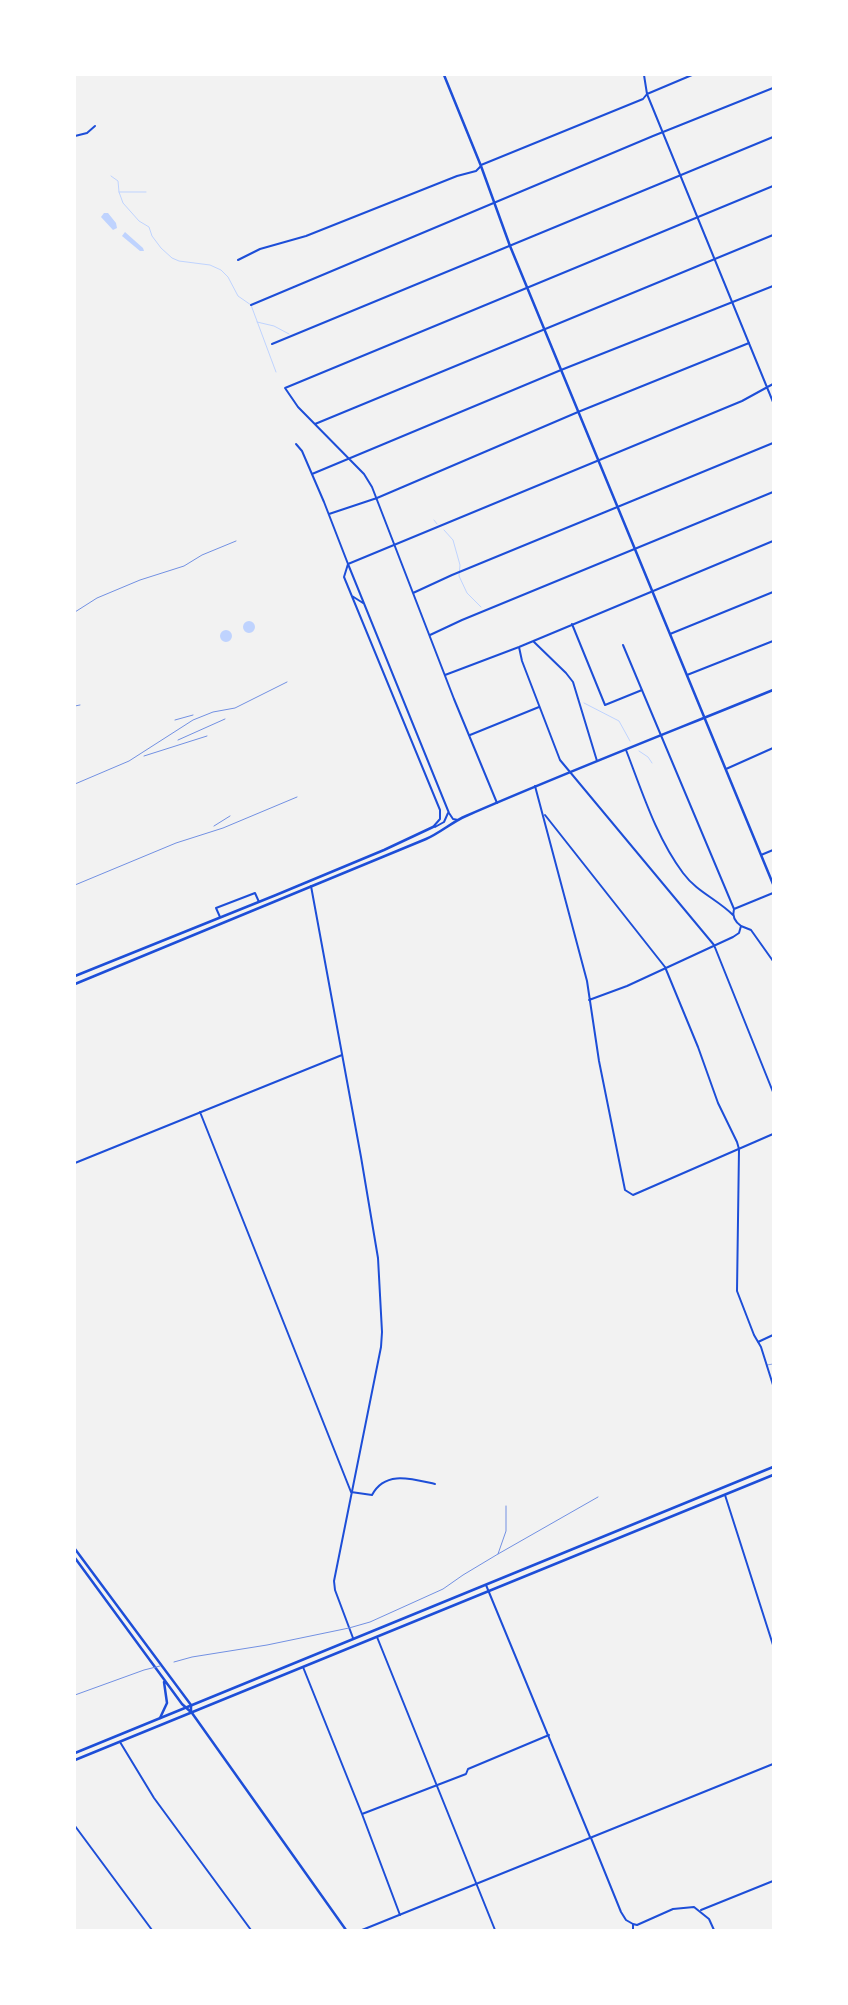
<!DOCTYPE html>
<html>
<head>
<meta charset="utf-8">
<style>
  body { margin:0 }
  #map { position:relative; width:848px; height:2005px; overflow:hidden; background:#f2f2f2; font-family:"Noto Sans",sans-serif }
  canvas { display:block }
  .frame { position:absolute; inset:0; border:76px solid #fff; pointer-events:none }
</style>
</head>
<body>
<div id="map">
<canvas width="848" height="2005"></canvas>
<div class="frame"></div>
</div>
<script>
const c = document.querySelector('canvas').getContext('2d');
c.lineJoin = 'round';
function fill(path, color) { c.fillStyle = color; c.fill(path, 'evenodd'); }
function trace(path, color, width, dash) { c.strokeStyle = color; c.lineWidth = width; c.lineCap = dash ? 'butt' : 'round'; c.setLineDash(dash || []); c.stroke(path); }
const water = new Path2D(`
  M104 213H108L116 223 117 228 113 230 101 217Z
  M125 232 143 248 144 251H140L122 236Z
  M243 627a6 6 0 1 1 12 0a6 6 0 1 1-12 0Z
  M220 636a6 6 0 1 1 12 0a6 6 0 1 1-12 0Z`);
const stream = new Path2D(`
  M111 176 118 181 119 192 123 203 139 221 149 227 152 236 161 248 172 258 179 261 210 265 221 270 228 277 238 296 251 305 276 372
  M119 192H146
  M257 322 274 326 289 334
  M434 520 437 524
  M444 530 453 540 460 565 459 576 467 593 481 607
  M584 703 619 721 630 741
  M639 751 648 757 652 763`);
const service = new Path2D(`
  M767 1365 773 1364`);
const minor = new Path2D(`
  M75 136 87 133 95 126
  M238 260 260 249 306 236 457 176 476 171 481 166
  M251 305 653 136 773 88
  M272 344 773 137
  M315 424 773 235
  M296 444 302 451 324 502 348 564
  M312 474 561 370 773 286
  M329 514 377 498 578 412 749 343
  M413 593 452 575 773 443
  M572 624 605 705 642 690
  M670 634 773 592
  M430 635 462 620 773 492
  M533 641 566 673 573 682 597 761
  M623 645 734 909
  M519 647 522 661 560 760 714 945 773 1092
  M445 675 519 647 773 541
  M687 675 773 641
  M470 735 539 707
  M626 750C642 791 656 837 683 873 697 892 717 899 733 915
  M726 769 773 748
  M535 786 587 981 599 1061 625 1190 633 1195 773 1134
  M497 803 454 699 372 487 364 474 298 407 285 388 773 186
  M545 815 665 967 698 1047 718 1103 737 1142 739 1149 737 1291 754 1335 761 1347 773 1385
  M761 855 773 850
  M220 917 216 908 255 893 259 902
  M741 926 751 930 773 961
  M589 1000 627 986 733 937 739 933 741 926C734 921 732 916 734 909L773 893
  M200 1112 351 1492 372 1495C385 1470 412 1479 435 1484
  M75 1163 342 1055
  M758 1342 773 1335
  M377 1637 495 1930
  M303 1667 362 1814 400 1915
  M120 1742 154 1798 251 1930
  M362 1814 466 1774 468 1769 549 1735
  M591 1838 621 1912 626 1920 633 1924
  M701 1910 773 1881
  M633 1924 637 1925 673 1909 694 1907 709 1919 714 1930
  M633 1930V1924`);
const tertiary = new Path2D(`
  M644 75 647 94 773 402
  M481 165 643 99 647 94 692 75
  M348 564 742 401 773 384
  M348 564 344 577 440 810V819L433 827
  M348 564 449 813 453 819 458 820
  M352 596 363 603
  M435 827 444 822 448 813
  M311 886 361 1157 378 1258 382 1332 381 1347 334 1581 335 1590 353 1638
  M725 1495 773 1645
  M486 1585 590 1837
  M75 1826 152 1930
  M362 1930 773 1764`);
const secondary = new Path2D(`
  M444 75 481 166 510 246 773 884
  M75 976 276 895 384 850 433 827
  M75 984 426 839C440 833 452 822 466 816 567 772 670 732 773 690
  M75 1549 191 1705V1711
  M75 1558 163 1678 182 1704 192 1713 346 1930
  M160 1718 167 1703 164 1682`);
const primary = new Path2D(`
  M75 1753 773 1467
  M75 1760 773 1475`);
const rail = new Path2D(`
  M75 612 97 598 140 580 184 566 202 555 236 541
  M75 706 80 705
  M175 720 193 715
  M178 740 225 719
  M144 756 207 736
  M75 784 129 761 193 720 213 712 235 708 287 682
  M214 826 230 816
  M75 885 176 843 223 828 297 797
  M498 1554 506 1531V1506
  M174 1662 192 1657 267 1645 349 1628 370 1622 443 1589 463 1575 498 1554 598 1497
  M75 1695 144 1670 160 1666`);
fill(water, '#bfd3fe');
trace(stream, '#bfd3fe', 1);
trace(service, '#1d4ed8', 0.5);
trace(minor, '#1d4ed8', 2);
trace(tertiary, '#1d4ed8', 2);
trace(secondary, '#1d4ed8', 2.5);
trace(primary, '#1d4ed8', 2.5);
trace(rail, '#7290e2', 1);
</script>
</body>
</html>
